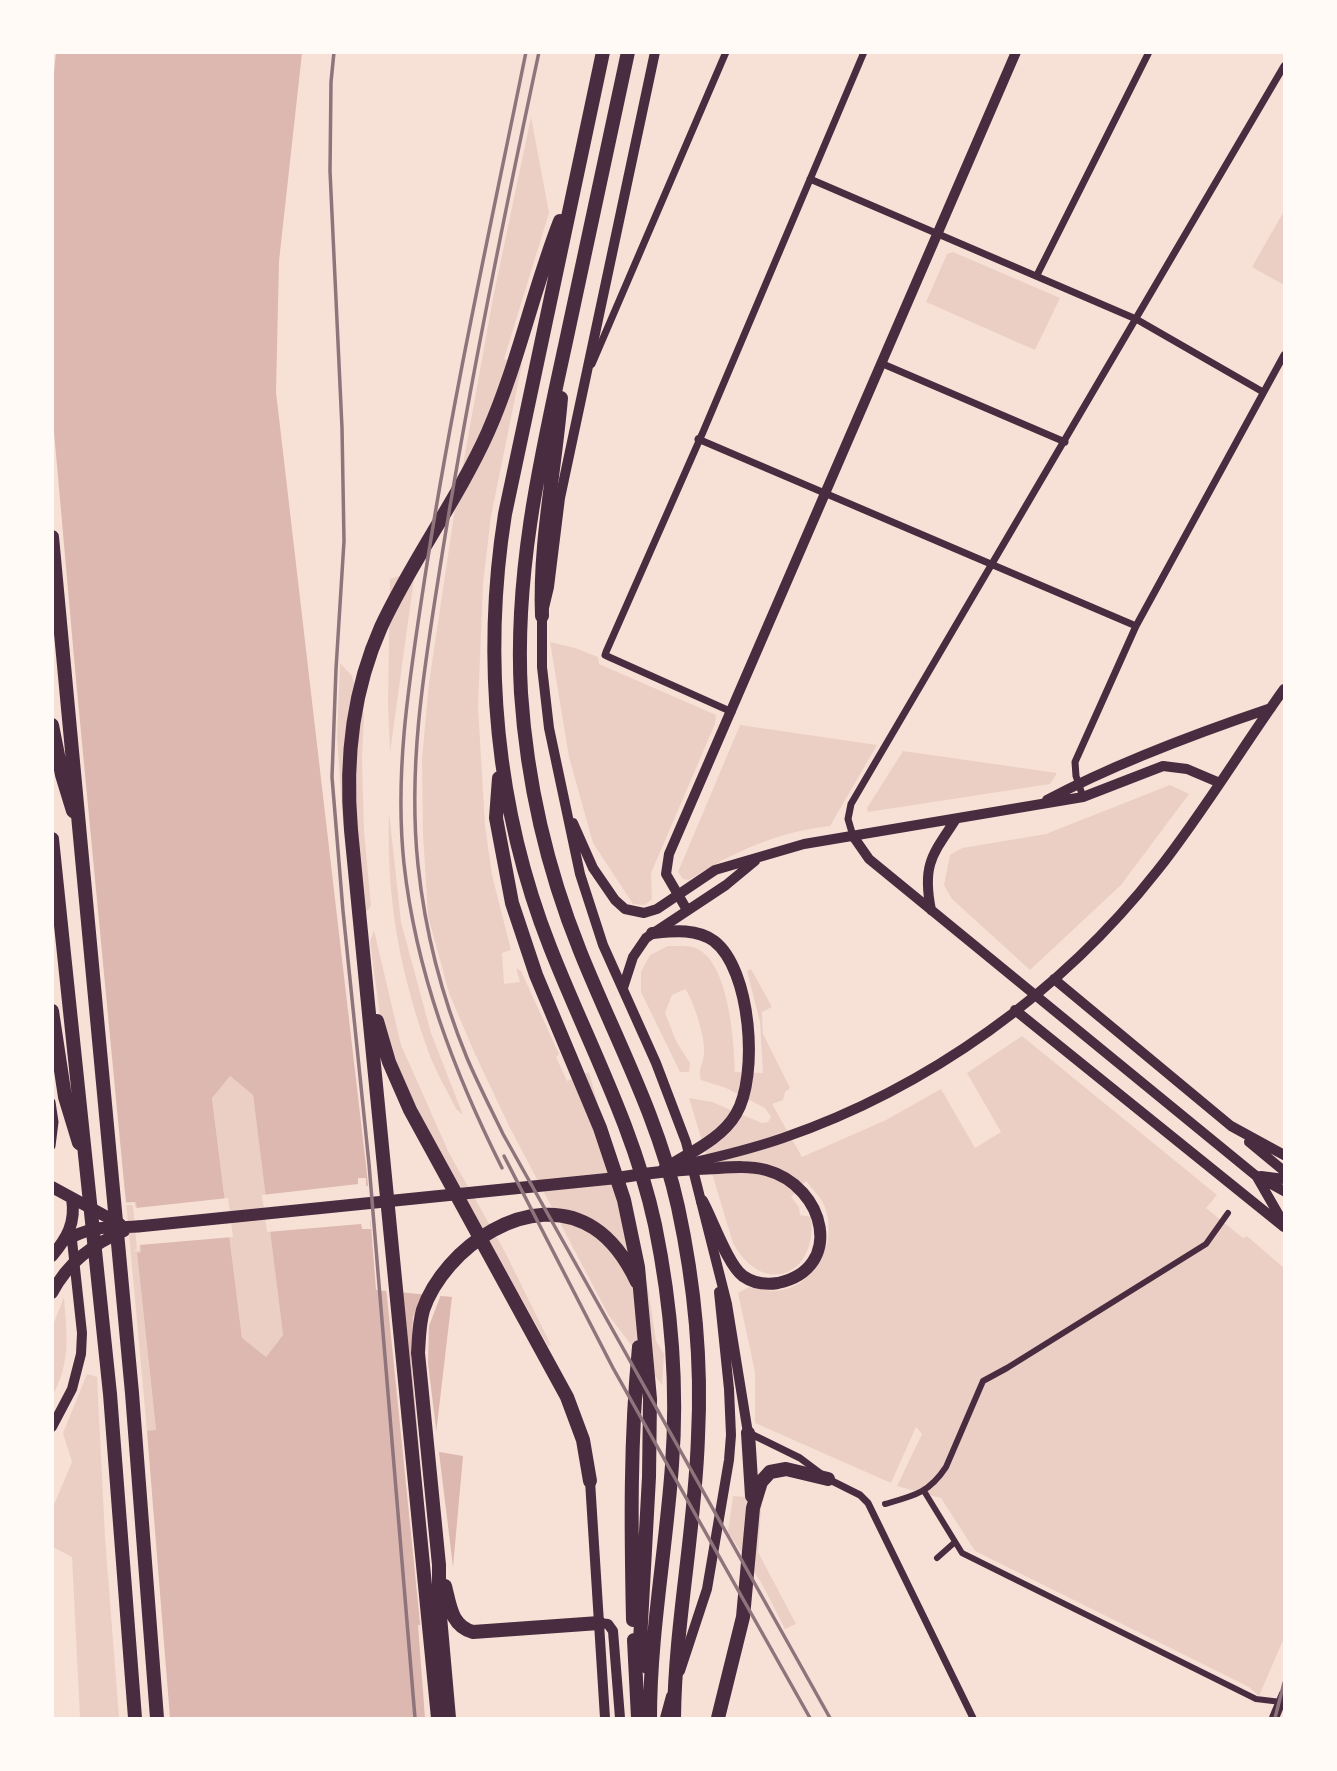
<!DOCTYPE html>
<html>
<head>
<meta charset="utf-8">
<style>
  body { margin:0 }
  #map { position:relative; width:1337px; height:1771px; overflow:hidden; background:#f7e1d7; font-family:Poppins,sans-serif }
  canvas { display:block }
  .frame { position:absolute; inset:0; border:54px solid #fffaf5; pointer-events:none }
</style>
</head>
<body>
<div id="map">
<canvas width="1337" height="1771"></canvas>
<div class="frame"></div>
</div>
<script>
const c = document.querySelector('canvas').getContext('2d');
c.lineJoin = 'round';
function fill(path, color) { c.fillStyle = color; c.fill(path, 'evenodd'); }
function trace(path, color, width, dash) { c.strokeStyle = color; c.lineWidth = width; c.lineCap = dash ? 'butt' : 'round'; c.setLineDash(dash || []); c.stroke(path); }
const green = new Path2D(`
  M531 117 549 213 504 359 522 364 491 516 483 584 478 707 485 825 492 875 511 950 502 953 504 984 520 982 516 968 521 971 559 1054 556 1057 567 1081 589 1072 648 1288 656 1341 664 1354 662 1385 609 1316 509 1126 475 1054 449 993 428 916 423 834 422 759 429 683 454 515 493 298Z
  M1284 211V285L1252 267Z
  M953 252 1060 298 1035 350 926 302 947 254Z
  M415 571 390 753 388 705 390 579Z
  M550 642 575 648 598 657 599 664 716 715 715 724 651 873 652 899 645 905 633 904 593 843 569 757Z
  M340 663 352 676 364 715 362 758 364 831 371 906 364 915 343 823 337 737Z
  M740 725 877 745 830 826C777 832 733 852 689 880L683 879 678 872Z
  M903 751 1057 773 1050 784 868 812 867 808Z
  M1170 785 1189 794 1121 885 1030 970 952 899 944 885 950 855 962 848 1046 834Z
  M389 812 401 922 431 1033 463 1115 456 1109C448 1092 437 1074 430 1056 400 974 386 899 389 812Z
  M374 930 401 1045 449 1153 505 1252 551 1345 548 1346 416 1109 381 1023 370 942Z
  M668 946C679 946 691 944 701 951 729 970 734 1040 735 1072L763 1073 760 1022 747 971 751 969 772 1007 762 1012 763 1034 790 1088 785 1092 783 1100 772 1104 802 1157 886 1120 941 1089 975 1148 1001 1132 967 1073 1022 1036 1217 1195 1206 1208 1243 1238 1247 1236 1284 1268V1638L1259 1696 1249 1687 975 1551 941 1498 897 1486 922 1434 916 1427 891 1483 755 1423V1372L738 1293 749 1287C756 1288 763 1290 771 1291 814 1292 841 1240 823 1203 819 1195 811 1188 806 1181L791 1197 799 1207 800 1215 811 1217C818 1276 763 1298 733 1243L689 1098 712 1102 762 1123 768 1122 771 1117 765 1108 726 1088 701 1080C698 1067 703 1066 704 1053 706 1040 693 998 685 989L672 995 665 1013 677 1043 690 1063 689 1072H680L641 992V972L650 955Z
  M230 1076 253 1095 283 1335 266 1357 242 1339 212 1097Z
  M136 1201 141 1252 137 1253 156 1431H147L126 1202Z
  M64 1297C67 1335 71 1361 53 1395V1325Z
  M87 1374 97 1377 105 1537 119 1718H80L72 1557 53 1547V1507L72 1462 63 1433Z
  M733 1496 762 1498 758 1552 796 1624 785 1629 762 1584 728 1532Z`);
const water = new Path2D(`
  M56 53H302L279 261 276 392 367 1174 376 1290 452 1297 434 1451 463 1456 448 1623 418 1625 425 1718H170L147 1431 156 1430 137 1253 141 1252 136 1202H126L124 1183 76 680 52 409V92ZM230 1076 253 1095 283 1335 266 1357 242 1338 212 1098Z`);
const pier = new Path2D(`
  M358 1178H366V1186H372L375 1220 370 1221 371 1229H362L361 1224 267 1232 262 1195 358 1184Z
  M228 1198 233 1237 139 1245V1251H134L137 1249 133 1205H126L123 1204 134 1202 136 1208Z
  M386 1287 401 1288 420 1462 411 1358 413 1317 424 1291 442 1292 429 1326 428 1363 455 1583 451 1625 421 1628 426 1682Z`);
const pedestrian = new Path2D(`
  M924 1491 962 1553 1256 1699 1281 1702
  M885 1504C914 1496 929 1493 946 1467L983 1381 1007 1368 1206 1244 1228 1213
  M937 1558 955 1542`);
const minor = new Path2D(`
  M810 179 1136 319 1263 392
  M1037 275 1149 52
  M592 364 726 52
  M883 364 1065 442
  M698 439 1136 626
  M732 712 609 657 605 655 606 652 703 432 864 52
  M1083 797 1076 776 1075 762 1136 626 1284 355
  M853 836 848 819 851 804 1284 66
  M52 1102 55 1122 52 1146
  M749 1433 800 1458 828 1479 860 1495 868 1503 973 1718`);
const tertiary = new Path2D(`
  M687 910 666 874 669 854 1016 52
  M52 1427 72 1389 81 1354 82 1333 71 1231`);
const secondary = new Path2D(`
  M655 52 560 498 549 587 542 616V667L549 728 580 874 603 945 656 1063 686 1142 727 1304 748 1433
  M1047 800C1116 763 1197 733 1271 708
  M573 823 593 868 615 900 625 909 644 913 657 909 715 870 804 844 1083 797 1163 766 1187 769 1220 783
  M853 836 869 859 1233 1157 1255 1175 1284 1191
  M931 910C922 865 932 855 956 819
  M1054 979 1231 1126 1284 1155
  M623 988 633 957 646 938 726 885 755 861
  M1015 1010 1284 1227
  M1249 1142 1284 1171
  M686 1164C718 1157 751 1149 783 1138 928 1088 1062 992 1157 871 1203 813 1241 749 1284 689
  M1261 1176 1284 1179
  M1257 1177 1284 1224
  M590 1481 605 1718
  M599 1623 608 1624 613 1631 620 1718
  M680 1671 707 1589 729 1460 731 1435 729 1389 719 1292
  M665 1718 671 1696
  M1274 1718 1284 1694`);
const primary = new Path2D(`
  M652 933C673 931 696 928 714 941 751 969 759 1076 736 1114 721 1140 687 1154 663 1170
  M52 1187 120 1224
  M66 1240C97 1223 111 1229 143 1226L617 1178C651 1172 684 1169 718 1168 734 1167 750 1166 766 1170 826 1186 845 1269 778 1283 766 1285 753 1283 743 1276 728 1265 712 1219 702 1201
  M52 1256C67 1238 76 1223 72 1198
  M52 1293C68 1262 93 1244 124 1231`);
const motorway = new Path2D(`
  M603 52 505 514C482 658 496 810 550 947 586 1039 634 1127 655 1225 671 1303 678 1385 672 1465 666 1550 650 1634 650 1718
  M628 52C607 150 586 248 565 346 540 460 514 575 521 693 527 782 547 869 580 951 614 1036 658 1116 678 1207 694 1281 702 1361 698 1437 695 1531 675 1624 674 1718
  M52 537 132 1393 157 1718
  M542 616C539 543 555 471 561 398
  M52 725 62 775 73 811
  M499 778 496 818 512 903 536 975 600 1128 624 1200 638 1267 650 1399 649 1477 640 1641 647 1667
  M52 839 110 1394 135 1718
  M52 1011 65 1097 79 1143
  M377 1021 389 1062 410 1110 567 1397 583 1440 590 1481
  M748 1433 752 1496
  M445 1586C450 1605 451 1626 473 1632L599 1623
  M633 1620C631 1527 630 1440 639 1347
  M634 1640 638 1718
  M438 1718 351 830C345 761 353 690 381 627 412 560 458 499 488 432 518 364 533 290 560 221
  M449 1718 439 1605V1565L418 1353C419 1338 419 1324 423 1310 444 1248 531 1187 594 1228 614 1241 627 1261 637 1282
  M718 1718 743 1617 753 1508 761 1482 770 1472 786 1469 828 1479`);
const rail = new Path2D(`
  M334 52 331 82 330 171 342 428 344 541 336 669 332 777 343 911 369 1164 415 1718
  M539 52C503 220 469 386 442 555 426 657 407 761 418 865 425 931 442 997 467 1058 478 1084 491 1109 503 1134L830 1718
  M504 1156 613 1368 810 1718
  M502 1168C454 1072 416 972 404 864 394 770 410 676 424 583 451 405 490 229 526 52
  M1275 1718 1284 1683`);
fill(green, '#ebcfc5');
fill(water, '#dcb8b0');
fill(pier, '#f7e1d7');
trace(pedestrian, '#4a2c40', 6);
trace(minor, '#4a2c40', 7);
trace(tertiary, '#4a2c40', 10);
trace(secondary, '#4a2c40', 10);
trace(primary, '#4a2c40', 12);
trace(motorway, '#4a2c40', 14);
trace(rail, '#8f747c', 3.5);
</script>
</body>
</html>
